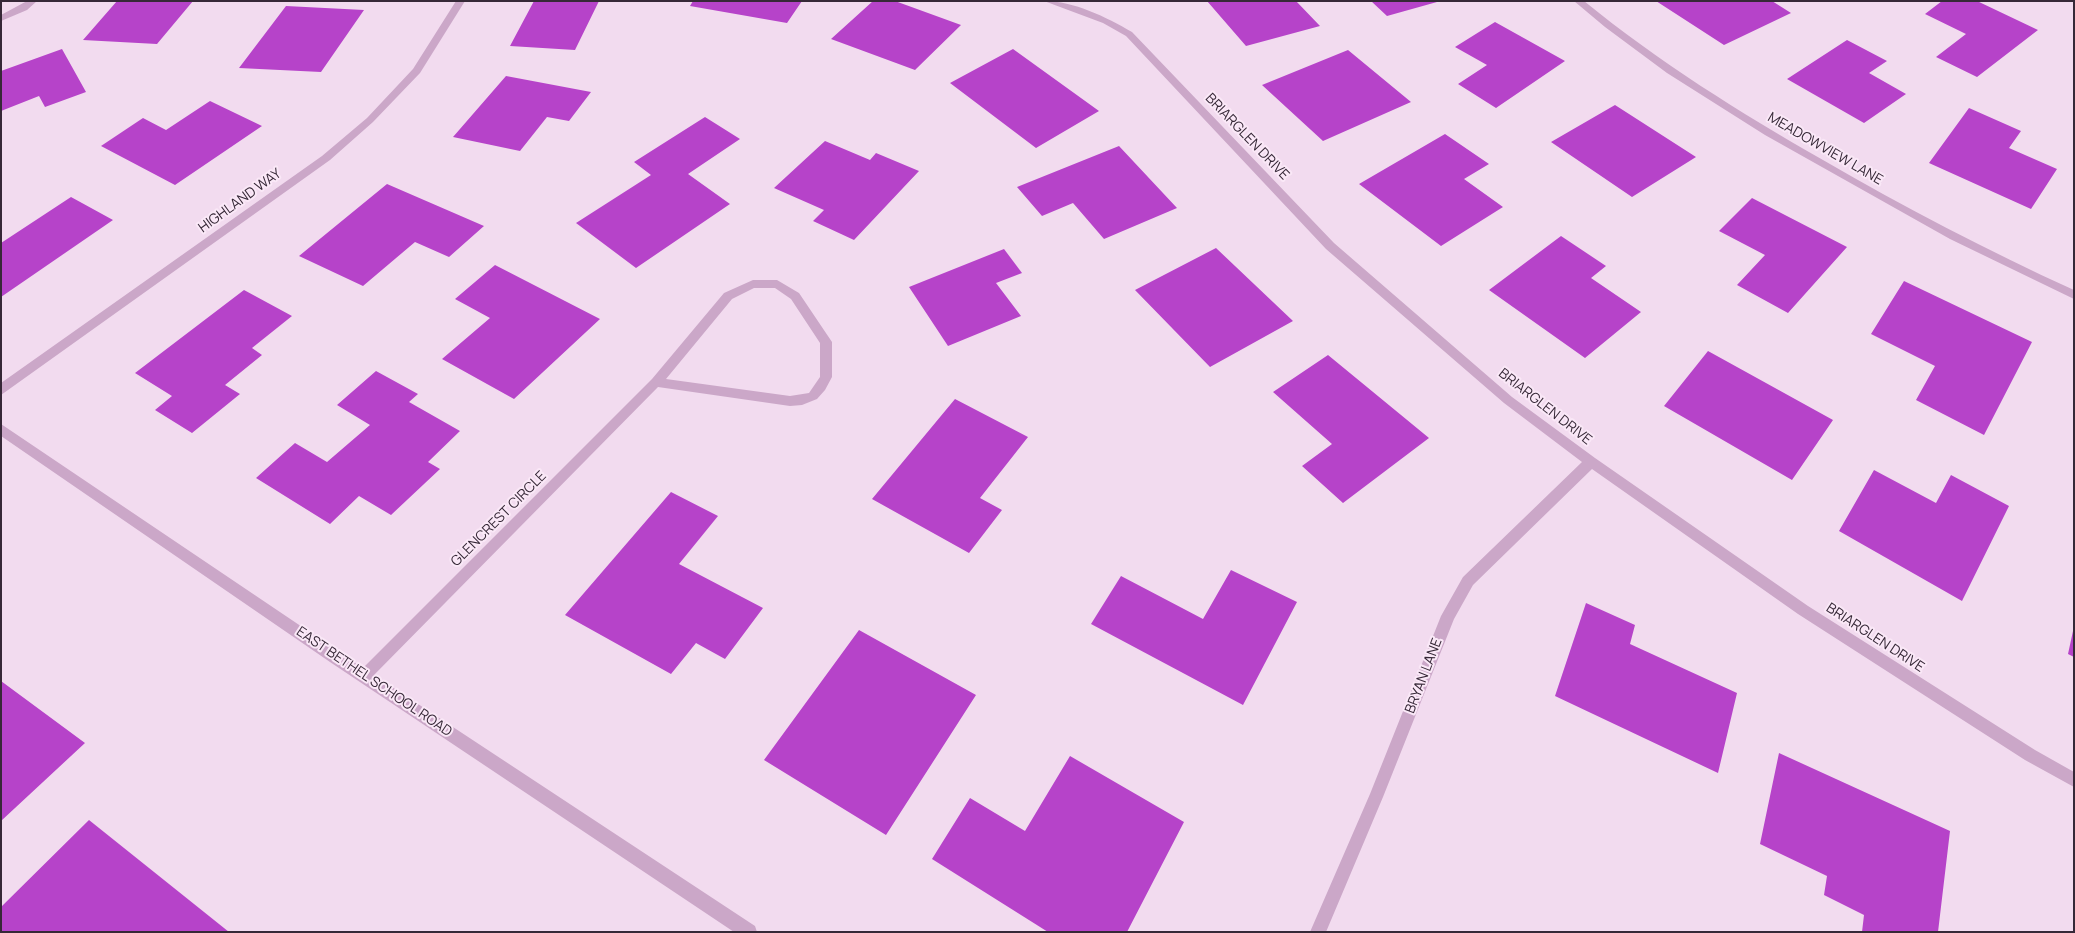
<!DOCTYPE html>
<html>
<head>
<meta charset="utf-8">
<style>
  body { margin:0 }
  #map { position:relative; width:2075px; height:933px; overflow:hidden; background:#f2dbef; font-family:Manrope,sans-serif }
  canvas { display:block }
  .frame { position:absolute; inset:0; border:2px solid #362837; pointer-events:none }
</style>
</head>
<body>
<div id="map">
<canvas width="2075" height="933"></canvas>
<div class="frame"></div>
</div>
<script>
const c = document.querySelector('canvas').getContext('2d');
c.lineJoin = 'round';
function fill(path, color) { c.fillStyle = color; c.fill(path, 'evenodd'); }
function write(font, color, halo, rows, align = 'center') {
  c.font = font + ' Manrope,sans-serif'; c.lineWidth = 4; c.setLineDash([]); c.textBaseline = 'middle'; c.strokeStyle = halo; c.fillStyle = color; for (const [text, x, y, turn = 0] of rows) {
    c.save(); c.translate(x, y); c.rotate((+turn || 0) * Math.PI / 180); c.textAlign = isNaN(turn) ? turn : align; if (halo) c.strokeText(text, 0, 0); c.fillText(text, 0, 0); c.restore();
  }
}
const building = new Path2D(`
  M117 1H193L157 44 83 40Z
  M534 1H599L575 50 510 46Z
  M693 1H802L787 23 690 6Z
  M873 1H895L961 25 915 70 831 39Z
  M1207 1H1296L1320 26 1246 46Z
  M1371 1H1437V2L1387 16Z
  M1656 1H1772L1791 13 1724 45Z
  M1942 1H1977L2038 30 1977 77 1936 57 1966 34 1925 14Z
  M286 6 364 10 321 72 239 68Z
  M1495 22 1565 61 1496 108 1458 84 1487 65 1455 47Z
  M1847 40 1887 61 1869 73 1906 94 1864 123 1787 79Z
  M62 49 86 92 45 107 39 96 1 111V71Z
  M1013 49 1099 111 1036 148 950 83Z
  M1348 50 1411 102 1323 141 1262 85Z
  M506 76 591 92 569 121 547 117 520 151 453 137Z
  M210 101 262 126 175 185 101 146 143 118 166 130Z
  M1615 105 1696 157 1632 197 1551 142Z
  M1969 108 2021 131 2009 148 2057 169 2031 209 1929 163Z
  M705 117 740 139 688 174 730 204 636 268 576 223 651 175 634 162Z
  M1445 134 1489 164 1464 179 1503 207 1441 246 1359 184Z
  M825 141 870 160 876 153 919 171 854 240 813 221 824 210 774 188Z
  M1119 146 1177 208 1104 239 1073 203 1042 216 1017 187Z
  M387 184 484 226 449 257 415 242 363 286 299 256Z
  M71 197 113 220 1 297V243Z
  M1752 198 1847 247 1788 313 1737 285 1765 255 1719 231Z
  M1561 236 1606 266 1591 278 1641 312 1585 358 1489 290Z
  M1216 248 1293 321 1210 367 1135 290Z
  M1004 249 1022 273 996 283 1021 316 948 346 909 287Z
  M495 265 600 319 514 399 442 359 490 318 455 299Z
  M1904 281 2032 342 1984 435 1916 400 1935 366 1871 334Z
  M244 290 292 316 252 348 262 355 225 385 240 394 192 433 155 410 172 396 135 373Z
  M1708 351 1833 420 1792 480 1664 406Z
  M1328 355 1429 438 1343 503 1302 466 1332 444 1273 392Z
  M376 371 418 394 409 402 460 431 428 462 440 469 391 515 359 496 330 524 256 478 295 443 327 462 370 425 337 405Z
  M955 399 1028 437 980 498 1002 510 969 553 872 499Z
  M1874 470 1936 503 1951 475 2009 506 1962 601 1839 531Z
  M671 492 718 516 679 564 763 608 725 659 696 643 671 674 565 615Z
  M1231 570 1297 602 1243 705 1091 624 1121 576 1203 619Z
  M1586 603 1635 625 1630 644 1737 693 1718 773 1555 696Z
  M859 630 976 695 886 835 764 760Z
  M2073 631 2074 632V657L2068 654Z
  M1 681 85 743 1 821Z
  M1779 753 1950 831 1938 932H1862L1864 915 1824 895 1827 876 1760 844Z
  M1070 756 1184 822 1127 932H1048L932 859 970 798 1025 831Z
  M89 820 229 932H1V907Z`);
const minor = new Path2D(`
  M27 1H37L27 10 1 21V15Z
  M456 1H465L420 73 373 122 330 160 1 395V383L322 156 367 118 413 69Z
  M1044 1C1074 1 1106 17 1132 32L1334 243 1512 397 1595 458 1808 606 2035 750 2074 772V787L2025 760 1798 614 1592 469 1473 585 1454 619 1383 797 1326 932H1310L1370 794 1441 616 1463 577 1582 462 1504 403 1326 249 1126 36 1103 23Z
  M1574 1H1584C1659 62 1739 112 1823 160 1904 207 1988 251 2074 290V299L1950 239 1765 135 1667 73 1605 27Z
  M753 280H777L799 293 832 342V377L825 390 817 399 802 405 790 406 658 387 374 675 755 926 757 932H734L330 662 1 436V424L363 668 652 379 724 293ZM754 288H775L791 299 820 343V377L809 393 790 396 666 379 732 299Z`);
const streetNames = [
  ["BRIARGLEN DRIVE",1247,137,46],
  ["MEADOWVIEW LANE",1825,149,30],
  ["HIGHLAND WAY",240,201,-36],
  ["BRIARGLEN DRIVE",1545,407,38],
  ["GLENCREST CIRCLE",499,519,-45],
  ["BRIARGLEN DRIVE",1875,638,33],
  ["BRYAN LANE",1424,676,-69],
  ["EAST BETHEL SCHOOL ROAD",374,682,34]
];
fill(building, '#b643c9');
fill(minor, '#cba7c8');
write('14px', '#362837', '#fae8f7', streetNames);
</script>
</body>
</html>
